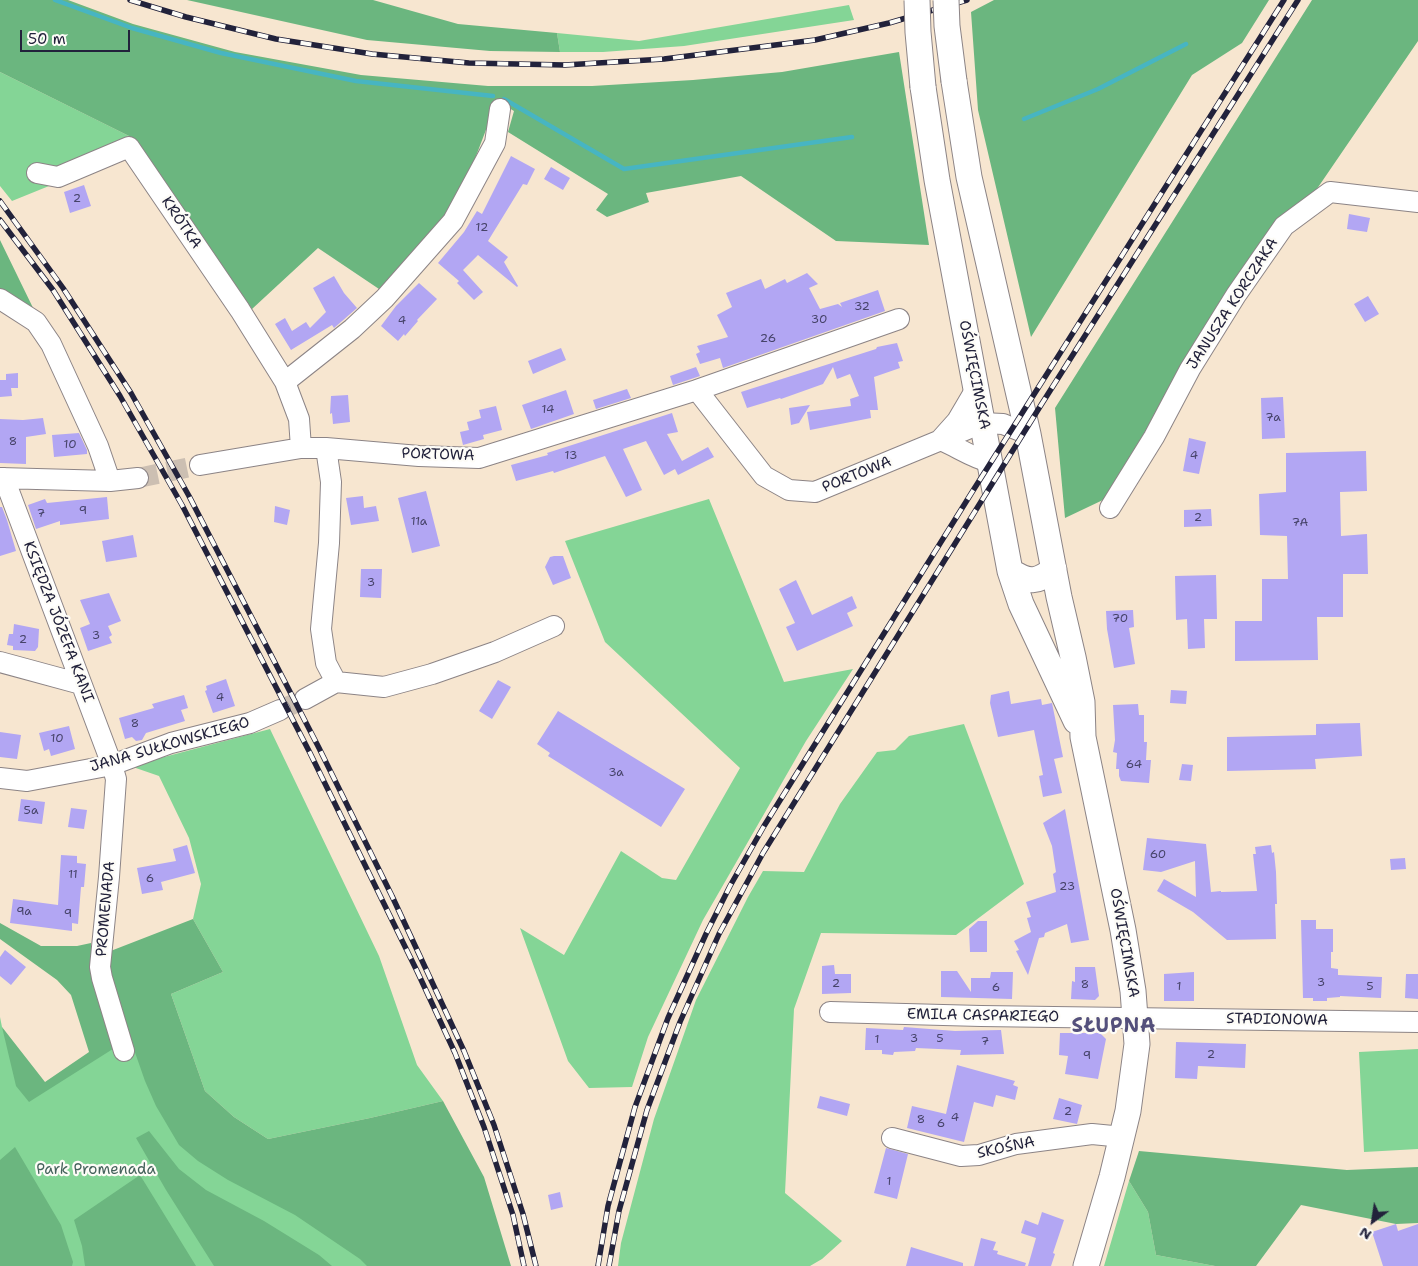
<!DOCTYPE html>
<html>
<head>
<meta charset="utf-8">
<style>
  body { margin:0 }
  #map { position:relative; width:1418px; height:1266px; overflow:hidden; background:#f7e6d0; font-family:"Shantell Sans",sans-serif }
  canvas { display:block }
  .north { position:absolute; left:1348px; top:1196px; width:50px; height:50px; -webkit-text-stroke:4px #fdfcf7; paint-order:stroke; rotate:211deg; font-size:14px; font-weight:700; line-height:20px; text-align:center; color:#22223b }
  .north::after { content:''; display:block; margin:auto; width:18px; height:22px; background:#22223b; clip-path:polygon(50% 0,100% 100%,50% 72%,0 100%) }
  .scale { position:absolute; left:20px; top:30px; width:110px; height:22px; box-sizing:border-box; border:2px solid #22223b; border-top:0; padding-left:6px; font-size:15px; line-height:18px; white-space:nowrap; color:#22223b; -webkit-text-stroke:4px #fdfcf7; paint-order:stroke }
</style>
</head>
<body>
<div id="map">
<canvas width="1418" height="1266"></canvas>
<div class="north">N</div>
<div class="scale">50 m</div>
</div>
<script>
const c = document.querySelector('canvas').getContext('2d');
c.lineJoin = 'round';
function fill(path, color) { c.fillStyle = color; c.fill(path, 'evenodd'); }
function trace(path, color, width, dash) { c.strokeStyle = color; c.lineWidth = width; c.lineCap = dash ? 'butt' : 'round'; c.setLineDash(dash || []); c.stroke(path); }
function write(font, color, halo, rows, align = 'center') {
  c.font = font + ' "Shantell Sans",sans-serif'; c.lineWidth = 4.5; c.setLineDash([]); c.textBaseline = 'middle'; c.strokeStyle = halo; c.fillStyle = color; for (const [text, x, y, turn = 0] of rows) {
    c.save(); c.translate(x, y); c.rotate((+turn || 0) * Math.PI / 180); c.textAlign = isNaN(turn) ? turn : align; if (halo) c.strokeText(text, 0, 0); c.fillText(text, 0, 0); c.restore();
  }
}
const green = new Path2D(`
  M849 5 854 20 684 46 603 52H560L557 33 639 41Z
  M0 72 129 136 123 156 12 201 0 186Z
  M709 499 784 682 853 669 806 741 703 920 648 1037 632 1087 589 1088 568 1061 520 928 564 955 621 851 662 878 676 880 740 768 605 642 565 541Z
  M964 724 1024 884 956 935 821 933 794 1009 785 1193 842 1241 822 1259 810 1266H618L621 1243 654 1119 696 1000 748 897 763 871 804 872 840 804 877 752 895 750 909 736Z
  M270 729 379 956 417 1065 443 1101 370 1118 268 1139 234 1117 205 1091 171 994 223 972 193 919 201 884 189 838 159 776 130 766Z
  M127 1006 179 1125 405 1266H0V1017L2 1027 32 1093 110 1044Z
  M1418 1049V1149L1364 1152 1359 1052Z
  M1129 1181 1148 1212 1156 1255 1215 1266H1104Z`);
const forest = new Path2D(`
  M0 0H68L133 24 235 52 361 75 488 86H592L693 80 782 72 899 52 929 245 836 241 741 176 646 193 649 202 607 217 596 210 608 194 508 132 514 111 497 101 468 177 434 234 386 290 379 289 318 248 252 309 129 136 0 72Z
  M187 0H373L458 24 557 33 560 52 490 51 367 40Z
  M994 0H1269L1242 43 1192 75 1031 337 978 110 971 12Z
  M1312 0H1418V41L1105 499 1065 518 1055 408Z
  M0 240 36 314 0 295Z
  M193 919 223 972 171 994 205 1091 234 1117 268 1139 370 1118 443 1101 484 1177 511 1266H367L360 1259 295 1215 228 1180 198 1161 179 1145 156 1106 145 1081 110 981 108 952Z
  M0 923 41 946H77L91 943 92 969 116 1047 29 1102 16 1086 2 1027 45 1082 89 1052 71 995 57 980 0 939Z
  M149 1131 179 1169 206 1190 264 1221 319 1255 332 1266H214L166 1190 136 1138Z
  M15 1147 61 1225 73 1262 72 1266H0V1160Z
  M1139 1151 1347 1170 1418 1167V1223L1396 1224 1301 1205 1256 1266H1215L1156 1255 1148 1212 1129 1181Z
  M140 1175 196 1266H85L82 1246 74 1220Z`);
const stream = new Path2D(`
  M55 0 132 28 221 53 356 81 493 96
  M504 99 624 169 852 137
  M1024 119 1098 89 1186 44`);
const building = new Path2D(`
  M511 156 535 169 527 185 523 184 488 241 508 257 504 262 518 286 517 287 478 255 463 270 483 292 474 300 457 283 459 281 438 263 464 232 477 211 482 214Z
  M551 167 570 178 563 190 544 179Z
  M84 185 91 206 70 213 64 192Z
  M1349 214 1370 218 1367 232 1347 229Z
  M807 273 818 284 809 288 820 309 838 304 842 307 840 303 878 290 885 311 723 368 720 358 700 364 696 354 700 352 697 346 728 337 717 315 732 307 726 293 761 279 765 289 785 279 787 283Z
  M334 276 344 293 357 308 334 328 332 325 291 350 275 324 285 318 292 331 306 322 310 328 326 312 313 288Z
  M419 283 437 299 417 320 418 321 405 336 404 334 398 341 381 326 396 306Z
  M1368 296 1379 314 1365 322 1354 304Z
  M897 343 903 361 898 362 900 368 874 377 878 410H870L871 418 810 430 807 412 851 406 850 399 859 396 850 374 837 379 833 367 823 384 781 399 780 398 747 408 741 392 876 349 877 347Z
  M561 348 566 360 533 374 528 361Z
  M696 367 700 376 673 385 670 376Z
  M18 373V388H11L12 396 0 397V380H6V374Z
  M627 389 631 398 596 409 593 400Z
  M566 390 574 414 531 429 522 405Z
  M348 395 350 422 333 424 332 413 330 414 331 396Z
  M1283 397 1285 438 1262 439 1261 398Z
  M810 405 799 423 791 425 789 408Z
  M496 406 502 430 483 435 484 439 463 445 460 432 469 430 467 422 481 418 479 410Z
  M672 413 678 432 667 434 682 461 708 447 714 457 678 475 675 469 664 475 646 441 623 449 642 490 626 497 605 456 554 473 553 471 516 481 511 465 548 455 547 453Z
  M43 418 46 434 26 437V464L0 463V419L23 420Z
  M79 433 87 450V454L54 457 52 435Z
  M1189 438 1206 442 1199 474 1183 471Z
  M1366 451 1367 491 1340 492 1341 536 1367 534 1368 574H1343V617H1317L1318 660 1235 661V621H1262V579H1288L1287 536 1260 535 1259 494 1286 492V453Z
  M426 491 440 546 412 553 398 498Z
  M363 496 364 508 376 506 379 521 351 525 346 498Z
  M107 497 109 519 60 525V521L36 529 28 505 45 499 47 503Z
  M275 506 290 510 287 525 274 522Z
  M0 507H2L7 520 16 551 0 556Z
  M1211 509 1212 526 1184 527V510Z
  M133 535 137 557 106 562 102 541Z
  M554 556H563L571 578 553 585 545 567 550 557Z
  M361 569H382L381 598 360 597Z
  M1216 575 1217 619H1204L1205 648 1188 649 1187 619 1176 620 1175 576Z
  M796 580 812 615 852 596 857 608 847 613 853 626 797 651 786 627 795 623 779 589Z
  M109 593 121 621 108 626 112 635 109 637 112 643 88 651 80 628 90 624 80 600Z
  M1133 610 1134 627 1129 628 1135 664 1114 668 1107 629 1106 611Z
  M14 624 39 629 38 647 35 651 13 650V646L7 645 9 634H13Z
  M226 679 235 706 213 713 205 691 207 690 206 686Z
  M498 680 511 687 492 719 479 711Z
  M1171 690 1187 691 1186 704 1170 703Z
  M1009 691 1011 704 1041 699 1042 705 1052 703 1063 757 1054 759 1062 793 1043 797 1039 776 1043 775 1034 730 998 737 990 703 991 695Z
  M184 695 188 708 181 710 185 721 146 733 142 740 136 741 132 737 125 739 119 718 154 708 152 704Z
  M1138 704 1139 715H1144V742H1147L1146 760H1151L1149 783 1121 781 1119 776V769H1116L1117 753 1113 752 1115 740 1113 705Z
  M558 711 685 789 661 827 548 756 550 753 537 744Z
  M1360 723 1362 756 1315 759 1316 769 1227 771V737L1316 735V724Z
  M69 726 75 749 51 756 49 749 44 751 39 733Z
  M0 732 21 735 17 759 0 757Z
  M1182 764 1193 765 1191 781 1179 780Z
  M21 799 45 802 42 824 18 821Z
  M71 808 87 810 84 829 68 827Z
  M1065 809 1089 940 1071 943 1067 924 1045 933 1044 937 1039 938 1028 975 1016 951 1019 950 1014 941 1031 932 1027 918 1031 917 1026 902 1056 892 1053 874 1056 872 1052 846 1043 823Z
  M1147 838 1206 844 1211 892 1221 891V892L1257 891 1253 854H1256L1255 847 1271 845 1272 853 1274 852 1276 872 1277 904H1275L1276 939 1227 940 1193 912 1157 891 1164 879 1196 897 1195 861 1161 872 1143 870Z
  M187 845 195 873 161 882 163 890 142 894 137 868 176 861 173 849Z
  M61 855 77 856V863L86 864 84 887H81L78 924 72 923V931L10 923 13 899 58 905Z
  M1405 858 1406 869 1391 870 1390 859Z
  M1301 920H1316V929H1333V952H1331V968L1338 969V975L1382 977 1381 998 1340 996V997L1327 998V1001H1313V998H1303Z
  M978 921H987V952H970L969 929Z
  M5 950 26 967 11 985 0 976V957Z
  M834 965 835 974H851V993L822 994V966Z
  M1075 967H1095L1099 996 1095 1000 1071 999 1072 981 1075 982Z
  M941 971H957L971 992V978H990L991 972H1013L1012 999 941 997Z
  M1194 972V1001H1164V974Z
  M1406 974H1418V999L1405 998Z
  M904 1027 955 1031 1001 1030 1004 1054 960 1055 961 1050 916 1048 915 1051 894 1052 893 1055 882 1054V1050H865L866 1028 903 1030Z
  M1060 1033H1100L1106 1039 1098 1079 1065 1074 1068 1056 1059 1055Z
  M1176 1042 1246 1044 1245 1068 1198 1066 1197 1079 1175 1078Z
  M957 1065 1015 1081 1013 1085 1018 1087 1015 1100 996 1095 993 1107 974 1102 964 1142 907 1128 912 1106 946 1114Z
  M820 1096 850 1104 847 1116 817 1108Z
  M1059 1098 1082 1105 1077 1124 1053 1119Z
  M886 1148 908 1154 897 1199 874 1193Z
  M560 1192 563 1207 551 1210 548 1195Z
  M1042 1212 1064 1220 1053 1253 1055 1254 1051 1266H1028L1036 1238 1021 1233 1025 1220 1038 1225Z
  M1396 1224 1398 1231 1418 1224V1266H1383L1372 1232Z
  M981 1238 996 1242 993 1250 998 1251 997 1254 1026 1263 1025 1266H974Z
  M911 1247 963 1263V1266H906Z`);
const minorTunnel = new Path2D(`
  M138 478 200 465
  M280 710 305 699`);
const minor = new Path2D(`
  M37 173 58 177 129 147 240 310 285 382 299 419 301 448
  M0 299 36 322 51 344 98 446 110 481
  M285 382 352 329 385 298 453 221 495 143 500 109
  M977 387 957 421 940 440C956 446 972 458 990 462
  M697 390 899 319
  M326 448 331 482 329 543 321 629 326 663 336 682
  M200 465 301 448H326L419 456 479 458 697 390 764 476 789 490 815 492 982 423 1003 424 1028 434
  M0 478 110 481 138 478
  M4 478 112 765 116 779 109 877 100 967 102 978 124 1051
  M1110 508 1154 437 1190 369 1236 295 1284 226 1330 192 1418 202
  M0 662 81 684
  M305 699 336 682 384 687 432 674 495 652 554 626
  M0 778 27 781 112 765 171 743 250 723 280 710
  M830 1012 981 1016 1418 1022
  M892 1138 961 1156 979 1155 1016 1144 1092 1134 1123 1137`);
const major = new Path2D(`
  M954 81 969 177 1028 434 1059 597 1073 657 1082 702 1083 737 1123 930 1133 991 1137 1044 1128 1111 1112 1177 1086 1266
  M923 87 937 180 1010 571 1021 604 1076 721
  M1010 571C1029 583 1037 583 1054 569`);
const rail = new Path2D(`
  M130 0 186 17 276 39 372 54 469 63 565 65 664 59 815 40 889 23 967 0
  M0 201 63 288 131 393 189 496 319 748 392 896 464 1051 494 1125 523 1214 536 1266
  M0 220 53 290 120 396 182 505 310 753 417 971 455 1053 484 1127 513 1215 524 1266
  M598 1266 608 1206 635 1107 668 1018 706 934 730 886 764 826 974 489 1284 0
  M609 1266 619 1211 647 1110 680 1022 719 934 763 853 1041 405 1298 0`);
const majorBridge = new Path2D(`
  M917 0 918 32 923 87
  M946 0 947 26 954 81`);
const numberNames = [
  ["2",77,199],
  ["12",482,228],
  ["32",862,307],
  ["30",819,320],
  ["4",402,321],
  ["26",768,339],
  ["14",548,410],
  ["7a",1273,418],
  ["8",13,442],
  ["10",70,445],
  ["13",571,456],
  ["4",1194,456],
  ["9",83,511],
  ["7",41,514],
  ["2",1198,518],
  ["11a",419,522],
  ["7A",1300,523],
  ["3",371,583],
  ["70",1120,619],
  ["3",96,636],
  ["2",23,640],
  ["4",220,698],
  ["8",135,724],
  ["10",57,739],
  ["64",1134,765],
  ["3a",616,773],
  ["5a",31,811],
  ["60",1158,855],
  ["11",73,875],
  ["6",150,879],
  ["23",1067,887],
  ["9a",24,912],
  ["9",68,914],
  ["3",1321,983],
  ["2",836,984],
  ["8",1085,985],
  ["1",1179,987],
  ["5",1370,987],
  ["6",996,988],
  ["3",914,1039],
  ["5",940,1039],
  ["1",877,1040],
  ["7",985,1042],
  ["2",1211,1055],
  ["9",1087,1056],
  ["2",1068,1112],
  ["4",955,1118],
  ["8",921,1120],
  ["6",941,1124],
  ["1",889,1182]
];
const streetNames = [
  ["KRÓTKA",181,223,56],
  ["JANUSZA KORCZAKA",1233,304,-57],
  ["OŚWIĘCIMSKA",974,375,79],
  ["PORTOWA",438,455,2],
  ["PORTOWA",857,475,-22],
  ["KSIĘDZA JÓZEFA KANI",58,622,69],
  ["JANA SUŁKOWSKIEGO",170,745,-16],
  ["PROMENADA",106,909,-85],
  ["OŚWIĘCIMSKA",1124,943,80],
  ["EMILA CASPARIEGO",983,1016,1],
  ["STADIONOWA",1277,1020,1],
  ["SKOŚNA",1006,1148,-12]
];
const parkNames = [
  ["Park Promenada",96,1170]
];
const districtNames = [
  ["SŁUPNA",1114,1027]
];
fill(green, '#84d596');
fill(forest, '#6bb67f');
trace(stream, '#47b5c2', 4.5);
fill(building, '#b2a6f3');
trace(minorTunnel, '#ccbfb2', 20, [20, 10]);
trace(minor, '#8c8486', 22);
trace(major, '#8c8486', 27);
trace(minor, '#fff', 20);
trace(major, '#fff', 25);
trace(rail, '#22223b', 5.5);
trace(rail, '#fdfcf7', 4, [11]);
trace(majorBridge, '#8c8486', 27, []);
trace(majorBridge, '#fff', 25);
write('12px', '#464369', null, numberNames);
write('15px', '#22223b', '#fdfcf7', streetNames);
write('15px', '#44615b', '#fdfcf7', parkNames);
c.letterSpacing = '1px';
write('bold 20px', '#54507b', '#fdfcf7', districtNames);
c.letterSpacing = '0px';
</script>
</body>
</html>
